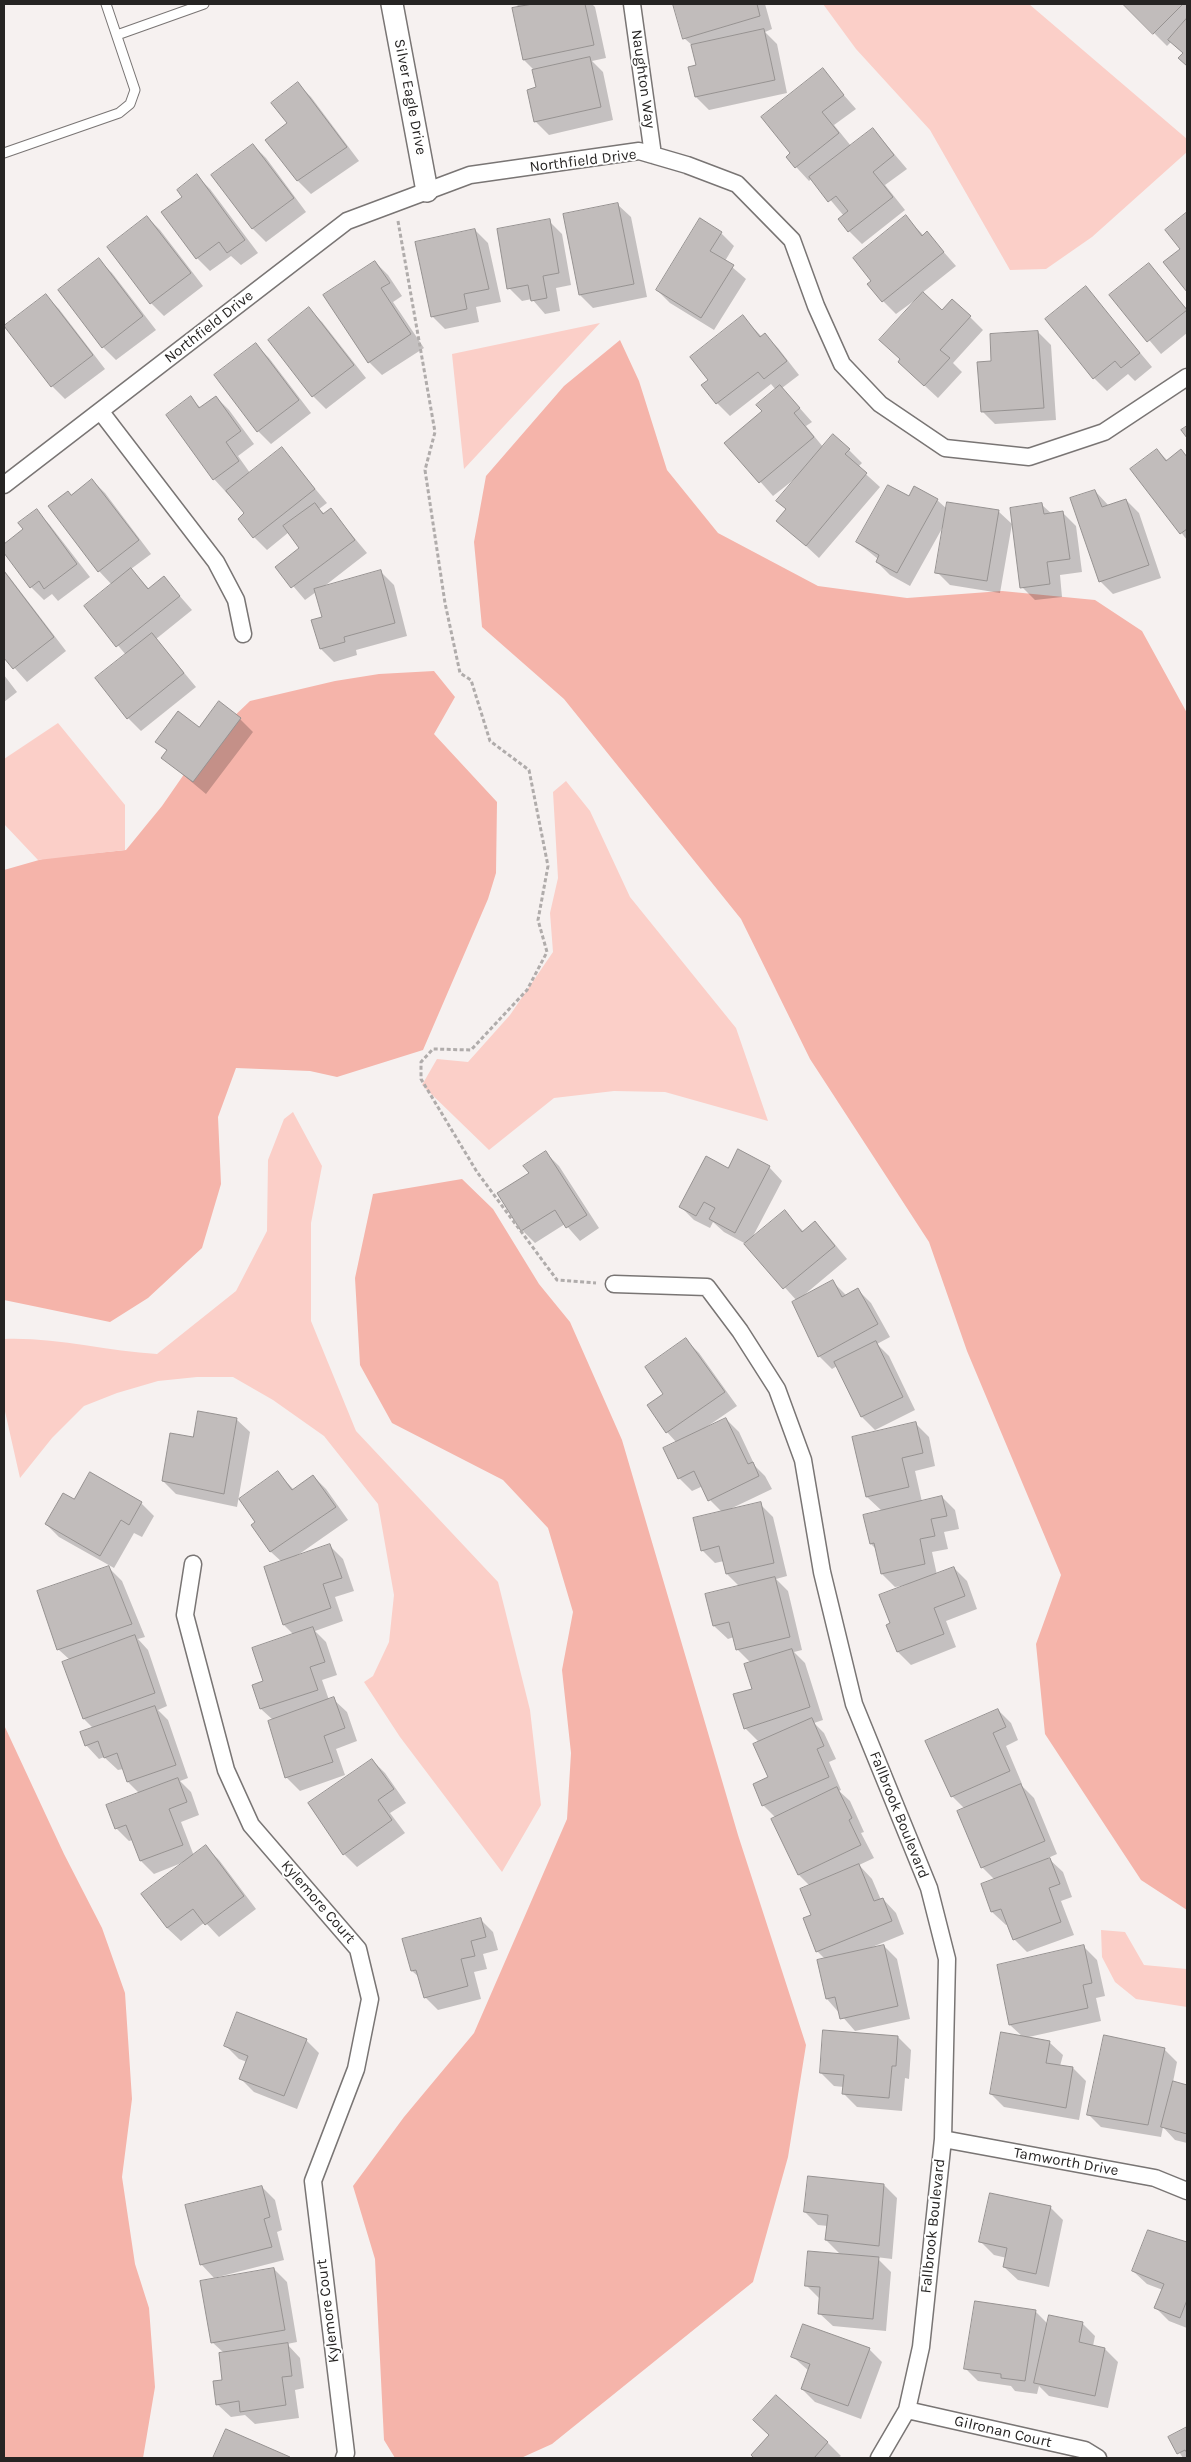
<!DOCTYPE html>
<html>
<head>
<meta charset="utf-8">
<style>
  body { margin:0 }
  #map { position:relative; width:1191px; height:2462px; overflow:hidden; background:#f6f1f0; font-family:Karla,sans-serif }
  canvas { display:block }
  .frame { position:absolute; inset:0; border:5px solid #262423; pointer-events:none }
</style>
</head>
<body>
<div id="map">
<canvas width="1191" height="2462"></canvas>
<div class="frame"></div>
</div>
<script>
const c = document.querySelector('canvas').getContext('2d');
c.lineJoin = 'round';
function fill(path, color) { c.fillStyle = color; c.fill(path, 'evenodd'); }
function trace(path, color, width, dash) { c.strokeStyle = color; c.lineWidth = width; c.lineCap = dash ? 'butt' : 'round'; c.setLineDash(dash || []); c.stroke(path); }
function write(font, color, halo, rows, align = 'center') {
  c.font = font + ' Karla,sans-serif'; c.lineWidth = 4; c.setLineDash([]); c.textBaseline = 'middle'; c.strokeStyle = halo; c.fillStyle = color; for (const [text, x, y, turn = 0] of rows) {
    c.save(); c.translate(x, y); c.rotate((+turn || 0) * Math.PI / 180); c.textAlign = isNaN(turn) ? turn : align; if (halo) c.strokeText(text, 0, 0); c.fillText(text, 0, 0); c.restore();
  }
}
const green = new Path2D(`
  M620 340 639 381 667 470 718 533 818 586 907 598 1002 591 1095 600 1142 631 1187 713V1910L1141 1880 1045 1734 1036 1644 1061 1575 967 1351 929 1242 810 1059 741 919 564 699 482 627 474 542 486 476 564 386Z
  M434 671 455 697 434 734 497 802 496 873 488 899 423 1050 337 1077 310 1071 236 1068 218 1117 221 1184 202 1248 148 1298 110 1322 4 1300V870L46 858 126 850 162 806 205 744 250 701 335 681 379 674Z
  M462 1179 493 1209 539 1284 570 1322 622 1440 738 1835 806 2045 788 2157 753 2282 552 2444 521 2458H395L384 2440 375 2259 353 2186 404 2117 474 2033 567 1819 571 1753 562 1670 573 1612 548 1528 503 1480 392 1423 360 1365 355 1278 373 1194Z
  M4 1725 64 1854 102 1928 125 1993 132 2099 122 2177 135 2264 149 2308 155 2387 143 2458H4Z`);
const water = new Path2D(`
  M823 4H1029L1187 139V152L1092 237 1046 269 1010 270 930 130 856 49Z
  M600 323 464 469 452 354Z
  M58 723 125 805V850L38 860 4 824V759Z
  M566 781 590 811 630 897 736 1028 768 1121 665 1092 614 1091 554 1098 489 1150 422 1085 437 1059 468 1062 510 1015 553 952 550 913 558 878 553 792Z
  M293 1112 322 1166 311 1223V1321L356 1431 498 1582 530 1710 541 1805 502 1872 400 1737 364 1682 373 1676 389 1642 394 1595 378 1504 324 1436 273 1400 233 1377H197L158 1381 117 1393 84 1406 52 1438 20 1478 4 1407V1339C55 1337 106 1351 157 1354L236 1291 267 1231 268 1160 284 1119Z
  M1101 1930 1125 1932 1144 1965 1187 1969V2007L1136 1999 1115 1982 1102 1957Z`);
const shadow = new Path2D(`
  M516 4H592L595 7 606 58 592 61 603 72 613 120 549 135 536 122 528 91 538 88 535 71 524 60 513 9 520 8Z
  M674 4H765L772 29 765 32 777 44 787 93 709 110 696 97 697 66 693 46 684 38Z
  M1125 4H1187V65L1180 58 1184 54 1171 42 1167 46Z
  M822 70 856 109 834 125 851 146 873 129 907 169 885 185 905 210 862 244 849 231 844 216 812 178 809 181 787 157 791 154Z
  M298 84 311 97 359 161 311 194 298 181 267 140 288 123Z
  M253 145 266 158 306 212 266 242 253 229 213 175Z
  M197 176 210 189 258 253 241 265 231 256 210 271 197 258 163 213 184 197Z
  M617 204 631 217 647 297 593 308 580 295Z
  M1187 213V290L1165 262 1181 249 1166 230Z
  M147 217 160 230 203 286 164 316 151 303 109 247Z
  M906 217 924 236 927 233 956 266 922 293 942 312 970 317 983 330 953 363 962 372 938 398 913 375 922 295 896 314 883 301Z
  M549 221 562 234 571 285 556 288 560 311 545 314 532 299 522 301 509 288Z
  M475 230 488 243 501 302 476 307 479 322 445 329 432 316Z
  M721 233 734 246 725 261 746 279 714 330 670 303 657 290Z
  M99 260 112 273 156 330 116 360 103 347Z
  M375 262 388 275 402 296 393 302 424 348 382 375 369 362Z
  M1149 265 1187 309V333L1161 354 1111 295Z
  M1086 288 1152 367 1135 381 1128 374 1107 391 1094 378Z
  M46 296 59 309 105 369 65 399 52 386Z
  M309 309 322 322 366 378 326 409 313 396Z
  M743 317 762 337 765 335 778 348 799 375 782 388 812 422 806 426 823 447 849 450 862 463 858 467 880 487 819 558 778 520 787 509 801 474 773 496 726 443 764 411 776 390 771 384 730 416 717 403 710 380Z
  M1038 332 1051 345 1056 420 995 424 982 411 993 362Z
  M256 345 269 358 311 413 271 444 258 431Z
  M216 397 229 410 254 444 238 456 250 473 282 449 327 503 319 509 325 514 331 510 367 553 322 588 380 571 394 585 407 636 356 650 357 655 334 662 321 649 323 618 316 592 305 600 277 567 301 549 289 532 267 550 254 537 246 514 214 479 190 398 201 408Z
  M1157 450 1168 461 1181 451 1187 457V540L1132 469Z
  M92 480 105 493 151 554 131 569 150 590 164 578 192 610 156 639 196 687 141 731 128 718 126 655 85 606 112 585 99 571 72 496Z
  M1095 491 1109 506 1126 500 1139 513 1161 578 1113 594 1100 581Z
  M909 498 937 500 947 509 998 511 1012 524 1000 593 950 585 937 572 944 525 910 586 890 575 877 562 878 559 857 542Z
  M1042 505 1052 514 1063 513 1076 526 1082 572 1060 575 1062 597 1035 600 1022 587Z
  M36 511 49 524 90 577 58 601 52 594 44 600 31 587 4 551V546L25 530Z
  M4 570 66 651 27 682 4 656Z
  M4 675 17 692 4 702Z
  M240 719 253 732 206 794 163 758 168 752 157 741Z
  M546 1153 559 1166 599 1228 580 1241 565 1224 535 1243 522 1230 530 1174Z
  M769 1167 782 1181 751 1240 784 1212 804 1232 815 1223 828 1236 847 1259 804 1295 832 1281 847 1296 858 1290 871 1303 890 1337 877 1344 889 1356 915 1410 875 1430 862 1417 837 1366 832 1369 819 1356 797 1301 746 1244 724 1232 713 1222 710 1228 694 1220 681 1207 729 1170Z
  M686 1340 699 1353 737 1406 705 1428 726 1419 739 1432 755 1466 765 1476 772 1489 730 1509 760 1504 773 1517 787 1576 776 1579 788 1591 802 1650 794 1652 805 1663 823 1720 814 1723 824 1733 836 1759 829 1762 841 1790 839 1791 850 1801 864 1832 861 1833 874 1858 859 1865 872 1879 881 1900 883 1899 896 1913 904 1934 872 1947 884 1946 897 1959 910 2019 855 2031 827 1999 825 1959 817 1951 810 1886 799 1875 773 1819 776 1818 763 1805 769 1778 759 1742 745 1728 753 1689 751 1663 737 1649 734 1637 728 1639 714 1626 707 1595 740 1587 727 1574 724 1561 715 1563 702 1550 722 1512 710 1500 703 1486 692 1491 679 1478 677 1443 667 1432 665 1394Z
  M236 1419 250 1432 237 1507 176 1494 163 1481 194 1438Z
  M916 1424 929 1437 935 1466 915 1471 922 1502 942 1497 955 1510 959 1529 944 1532 948 1549 932 1552 937 1575 954 1568 967 1581 977 1609 946 1621 956 1647 911 1665 898 1652 891 1624 909 1585 895 1587 882 1574 876 1549 871 1544 865 1516 882 1511 867 1497 854 1438Z
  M278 1473 294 1490 313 1476 326 1489 348 1520 295 1557 330 1546 343 1559 354 1591 335 1597 343 1621 315 1631 326 1642 337 1675 322 1680 329 1700 333 1699 347 1712 357 1741 336 1749 345 1775 300 1791 287 1778 269 1721 273 1720 261 1709 254 1686 264 1682 294 1635 284 1625 282 1562 271 1552 253 1525 257 1522Z
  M75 1501 141 1503 154 1516 142 1537 134 1533 114 1568 59 1537 46 1524Z
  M109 1568 122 1581 145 1637 138 1639 148 1650 167 1706 158 1710 168 1720 188 1778 180 1781 191 1792 199 1815 181 1822 194 1856 206 1847 219 1860 256 1909 219 1937 205 1922 181 1941 167 1928 184 1862 154 1874 141 1861 133 1840 129 1841 116 1828 140 1794 128 1782 123 1769 118 1770 104 1757 99 1759 86 1745 94 1729 84 1719 64 1663 70 1660 58 1649Z
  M998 1710 1011 1723 1018 1740 1006 1746 1022 1784 1021 1785 1034 1798 1057 1854 1048 1858 1063 1872 1072 1897 1061 1901 1074 1935 1027 1952 1014 1939 1008 1924 1006 1925 992 1912 982 1885 995 1880 982 1867 965 1809 952 1796Z
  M372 1760 385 1773 406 1803 390 1813 405 1833 357 1867 344 1854Z
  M480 1919 493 1932 498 1950 483 1954 487 1969 474 1972 481 1999 438 2010 425 1997 420 1978 412 1971 404 1940Z
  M1084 1947 1097 1960 1105 1996 1096 1998 1101 2021 1024 2038 1049 2042 1063 2055 1060 2066 1073 2068 1086 2081 1079 2120 1004 2107 991 2094 1023 2037 1010 2025 999 1966Z
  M898 2037 911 2050 909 2079 905 2078 902 2111 857 2107 844 2094V2087L834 2086 821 2073Z
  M306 2040 319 2053 297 2109 254 2092 241 2079 247 2062 239 2059 226 2046Z
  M1164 2049 1177 2062 1173 2082 1187 2086V2143L1175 2140 1163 2127 1161 2137 1101 2127 1088 2114Z
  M884 2185 897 2198 892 2259 876 2257 891 2272 886 2331 833 2326 819 2313 820 2299 807 2286 841 2255 826 2240 828 2226 818 2225 805 2212Z
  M262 2187 275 2200 282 2230 277 2232 284 2260 214 2278 201 2264Z
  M1050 2207 1063 2220 1049 2287 1018 2280 1004 2267 1007 2258 994 2255 981 2242Z
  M1149 2231 1187 2245V2328L1169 2321 1156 2308 1163 2290 1147 2284 1133 2271Z
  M274 2269 287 2282 297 2342 287 2344 300 2358 304 2388 295 2390 299 2418 255 2424 245 2415 231 2417 217 2404 224 2381V2353L212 2342Z
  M1035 2311 1049 2325 1082 2323 1095 2336 1093 2346 1105 2349 1118 2362 1108 2408 1049 2396 1039 2386 1037 2394 1015 2391 1011 2386 978 2381 965 2368Z
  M869 2349 882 2362 861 2419 815 2402 802 2389 809 2371 792 2356Z
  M776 2396 828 2443 841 2456 838 2458H755L752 2455 770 2435Z
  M1187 2428V2458H1183L1170 2438Z
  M227 2430 290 2458H214Z`);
const building = new Path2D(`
  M533 4H585L594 45 523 60 512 8Z
  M673 4H757L760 16 683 39Z
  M1123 4H1183L1153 34Z
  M1187 18V66L1178 58 1183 53 1168 40Z
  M764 29 775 80 695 97 688 67 696 65 691 45Z
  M590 57 601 107 534 122 527 90 536 87 532 70Z
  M823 68 844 95 822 112 839 133 795 168 786 157 790 153 761 117Z
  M298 82 347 147 297 181 265 140 287 123 271 103Z
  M873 128 894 155 873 172 893 197 848 232 838 219 848 211 836 196 828 202 809 177Z
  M253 144 294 198 252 229 211 175Z
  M197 174 245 240 227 253 219 242 196 259 161 212 182 197 177 190Z
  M618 203 634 284 579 295 563 214Z
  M1187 212V292L1163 262 1180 249 1165 230Z
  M906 215 922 236 927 231 944 252 882 302 867 284 871 281 853 258Z
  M147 216 191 273 150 304 107 247Z
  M700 218 722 232 710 251 734 265 701 318 656 290Z
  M550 219 559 273 543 276 547 298 531 301 528 285 507 289 497 229Z
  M475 229 489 289 464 294 467 309 431 317 415 242Z
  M99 258 143 316 102 348 58 290Z
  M375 261 390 283 381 288 411 334 368 363 323 295Z
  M1149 263 1187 310 1147 342 1109 295Z
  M1086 286 1140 353 1121 368 1115 361 1093 379 1045 319Z
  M923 292 942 310 952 299 971 316 940 350 950 358 924 386 898 362 900 359 879 340Z
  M46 294 93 355 51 387 4 326Z
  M309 307 354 365 312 397 268 340Z
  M743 315 760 337 765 333 787 361 764 379 758 372 716 404 701 385 708 380 690 357Z
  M1038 331 1044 408 981 412 977 362 991 361 990 334Z
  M256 343 299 400 257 432 214 375Z
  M780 385 800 408 794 413 814 437 759 483 724 443 762 411 756 405Z
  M191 396 199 408 216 396 241 431 226 442 239 461 213 480 166 415Z
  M1187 426V438L1181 430Z
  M833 434 850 449 845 454 867 473 806 546 776 521 786 509 776 501Z
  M282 447 315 489 253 538 238 519 244 513 226 491Z
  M1157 449 1166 461 1181 449 1187 457V529L1180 534 1130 469Z
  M92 479 139 540 98 572 48 506 68 491 71 495Z
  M888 485 909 496 914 486 938 499 897 573 876 562 879 555 856 542Z
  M1095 490 1102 507 1126 499 1149 565 1099 582 1070 498Z
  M947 502 999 510 987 581 935 573Z
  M315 503 323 514 331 508 355 540 291 588 275 567 299 548 283 526Z
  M1042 503 1044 514 1063 511 1070 559 1047 562 1050 584 1020 588 1010 508Z
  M37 509 77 564 44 589 39 581 30 588 4 553V544L23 529 18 523Z
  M131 568 148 589 164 576 180 596 116 647 84 606Z
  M381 570 395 623 344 637 345 642 320 649 311 620 322 617 314 589Z
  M4 571 54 637 13 669 4 658Z
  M152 633 184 673 127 719 95 678Z
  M219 701 241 718 193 782 161 758 167 750 155 742 178 711 199 727Z
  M738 1149 770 1166 735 1233 709 1219 715 1208 704 1202 696 1216 679 1207 706 1156 728 1168Z
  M546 1151 587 1215 566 1228 555 1210 521 1231 497 1193 529 1173 523 1166Z
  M785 1210 802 1232 815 1221 835 1246 783 1289 744 1244Z
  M833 1280 842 1297 858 1288 878 1324 818 1357 792 1302Z
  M686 1338 725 1392 666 1433 647 1405 663 1394 645 1367Z
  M876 1341 903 1397 861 1417 834 1362Z
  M198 1411 237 1418 224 1494 162 1481 170 1433 193 1437Z
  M726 1418 748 1464 753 1462 759 1476 708 1501 694 1471 678 1479 663 1448Z
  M916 1422 923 1453 902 1458 909 1487 866 1497 852 1437Z
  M278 1471 292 1490 313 1475 336 1507 270 1552 251 1525 255 1522 239 1499Z
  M90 1472 142 1502 129 1525 121 1520 100 1556 45 1524 63 1493 74 1499Z
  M942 1496 947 1516 931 1519 935 1536 920 1539 925 1564 881 1574 874 1543 870 1544 863 1515Z
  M761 1502 774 1563 726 1574 719 1546 701 1551 693 1518Z
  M330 1544 342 1578 323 1584 331 1608 283 1625 264 1567Z
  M109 1566 132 1624 57 1650 37 1591Z
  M954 1567 965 1596 934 1608 944 1634 897 1652 886 1625 890 1623 879 1595Z
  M775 1577 790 1637 736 1650 729 1622 713 1626 705 1594Z
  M313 1627 325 1662 310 1667 318 1690 260 1709 252 1685 263 1681 252 1648Z
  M135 1635 155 1693 83 1719 62 1662Z
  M792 1649 810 1707 744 1729 733 1694 752 1689 744 1664Z
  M334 1697 345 1728 324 1736 333 1762 285 1778 268 1721Z
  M155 1706 176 1765 127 1782 117 1753 104 1758 98 1741 85 1746 80 1732Z
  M998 1709 1006 1727 993 1733 1010 1771 951 1797 925 1741Z
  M812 1718 824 1746 817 1749 829 1777 762 1806 753 1784 768 1777 753 1744Z
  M372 1759 394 1789 378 1800 392 1820 343 1855 308 1803Z
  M178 1778 187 1802 169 1809 183 1845 140 1861 126 1825 115 1829 106 1805Z
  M1021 1784 1045 1841 981 1868 957 1811Z
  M837 1787 852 1818 849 1820 861 1845 798 1875 771 1819Z
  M206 1845 244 1896 205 1925 193 1909 167 1928 141 1894Z
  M1050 1858 1060 1884 1049 1888 1061 1922 1013 1940 1001 1909 991 1912 981 1884Z
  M859 1864 874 1901 883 1898 892 1921 816 1952 803 1918 811 1915 800 1889Z
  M481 1918 486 1937 471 1941 475 1956 461 1959 468 1986 424 1998 416 1970 411 1971 402 1939Z
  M884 1945 898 2006 840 2019 835 1997 826 1999 817 1960Z
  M1084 1945 1092 1983 1083 1985 1088 2008 1009 2025 997 1965Z
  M237 2012 307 2039 284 2096 239 2079 248 2056 224 2046Z
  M823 2030 898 2036 896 2066H892L889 2098 842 2094 844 2075 820 2073Z
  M1001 2032 1050 2041 1046 2063 1073 2067 1066 2108 990 2094Z
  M1104 2035 1165 2048 1148 2125 1087 2115Z
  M1173 2081 1187 2085V2134L1161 2127Z
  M808 2176 884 2184 879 2246 825 2240 828 2215 804 2212Z
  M262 2186 270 2217 264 2219 272 2247 200 2265 185 2205Z
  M990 2193 1051 2206 1036 2274 1003 2267 1007 2248 979 2242Z
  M1148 2230 1187 2242V2300L1180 2318 1154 2308 1164 2284 1132 2271Z
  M808 2251 879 2257 873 2319 818 2314 820 2287 805 2286Z
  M274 2268 285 2330 211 2343 200 2281Z
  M975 2301 1036 2310 1025 2381 1001 2378V2374L964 2369Z
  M1049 2315 1083 2322 1079 2342 1105 2348 1095 2396 1034 2383Z
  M803 2324 870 2348 848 2406 801 2389 810 2364 791 2357Z
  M288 2343 292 2376 282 2377 286 2405 240 2412 239 2401 216 2405 213 2381 222 2380 219 2353Z
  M776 2395 828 2442 814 2458H754L751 2455 769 2435 753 2420Z
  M1187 2427V2453L1185 2450 1177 2454 1168 2437Z
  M226 2429 290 2457V2458H213Z`);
const path = new Path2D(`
  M398 221 435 432 425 470 445 603 460 673 471 680 490 741 529 770 548 866 538 920 547 952 527 990 471 1050 433 1049 421 1062V1079L477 1172 557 1280 596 1283`);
const service = new Path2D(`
  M117 35 204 4
  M4 153 119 113 130 104 135 90 106 4`);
const minor = new Path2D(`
  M632 4 653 155
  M101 412 216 562 236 600 243 634
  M4 485 347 221 470 175 639 151 687 165 737 184 792 240 816 306 842 364 880 404 945 448 1029 457 1104 432 1187 377
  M614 1284 707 1287 740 1331 777 1389 803 1460 822 1572 854 1704 929 1888 947 1959 943 2139 921 2347 907 2410 879 2458
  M193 1564 185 1615 226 1770 251 1825 358 1949 370 1999 356 2069 313 2181 346 2453 344 2458
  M943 2139 1155 2178 1187 2191
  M907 2410 1085 2450 1098 2458`);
const tertiary = new Path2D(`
  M392 4 427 191`);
const streetNames = [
  ["Naughton Way",643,79,82],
  ["Silver Eagle Drive",410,97,79],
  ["Northfield Drive",583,161,-7],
  ["Northfield Drive",209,327,-38],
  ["Fallbrook Boulevard",899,1815,68],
  ["Kylemore Court",318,1902,49],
  ["Tamworth Drive",1066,2162,10],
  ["Fallbrook Boulevard",933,2226,-84],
  ["Kylemore Court",328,2311,-97],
  ["Gilronan Court",1003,2432,13]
];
fill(green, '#f5b4aa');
fill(water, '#fbcfc8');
fill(shadow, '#0003');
fill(building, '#c1bcbb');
trace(building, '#969291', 1);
trace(service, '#797574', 11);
trace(minor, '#797574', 19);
trace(tertiary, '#797574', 24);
trace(path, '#b0acab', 3, [4, 2.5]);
trace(service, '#fff', 9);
trace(minor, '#fff', 16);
trace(tertiary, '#fff', 21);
write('15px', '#262423', '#fff', streetNames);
</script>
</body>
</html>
